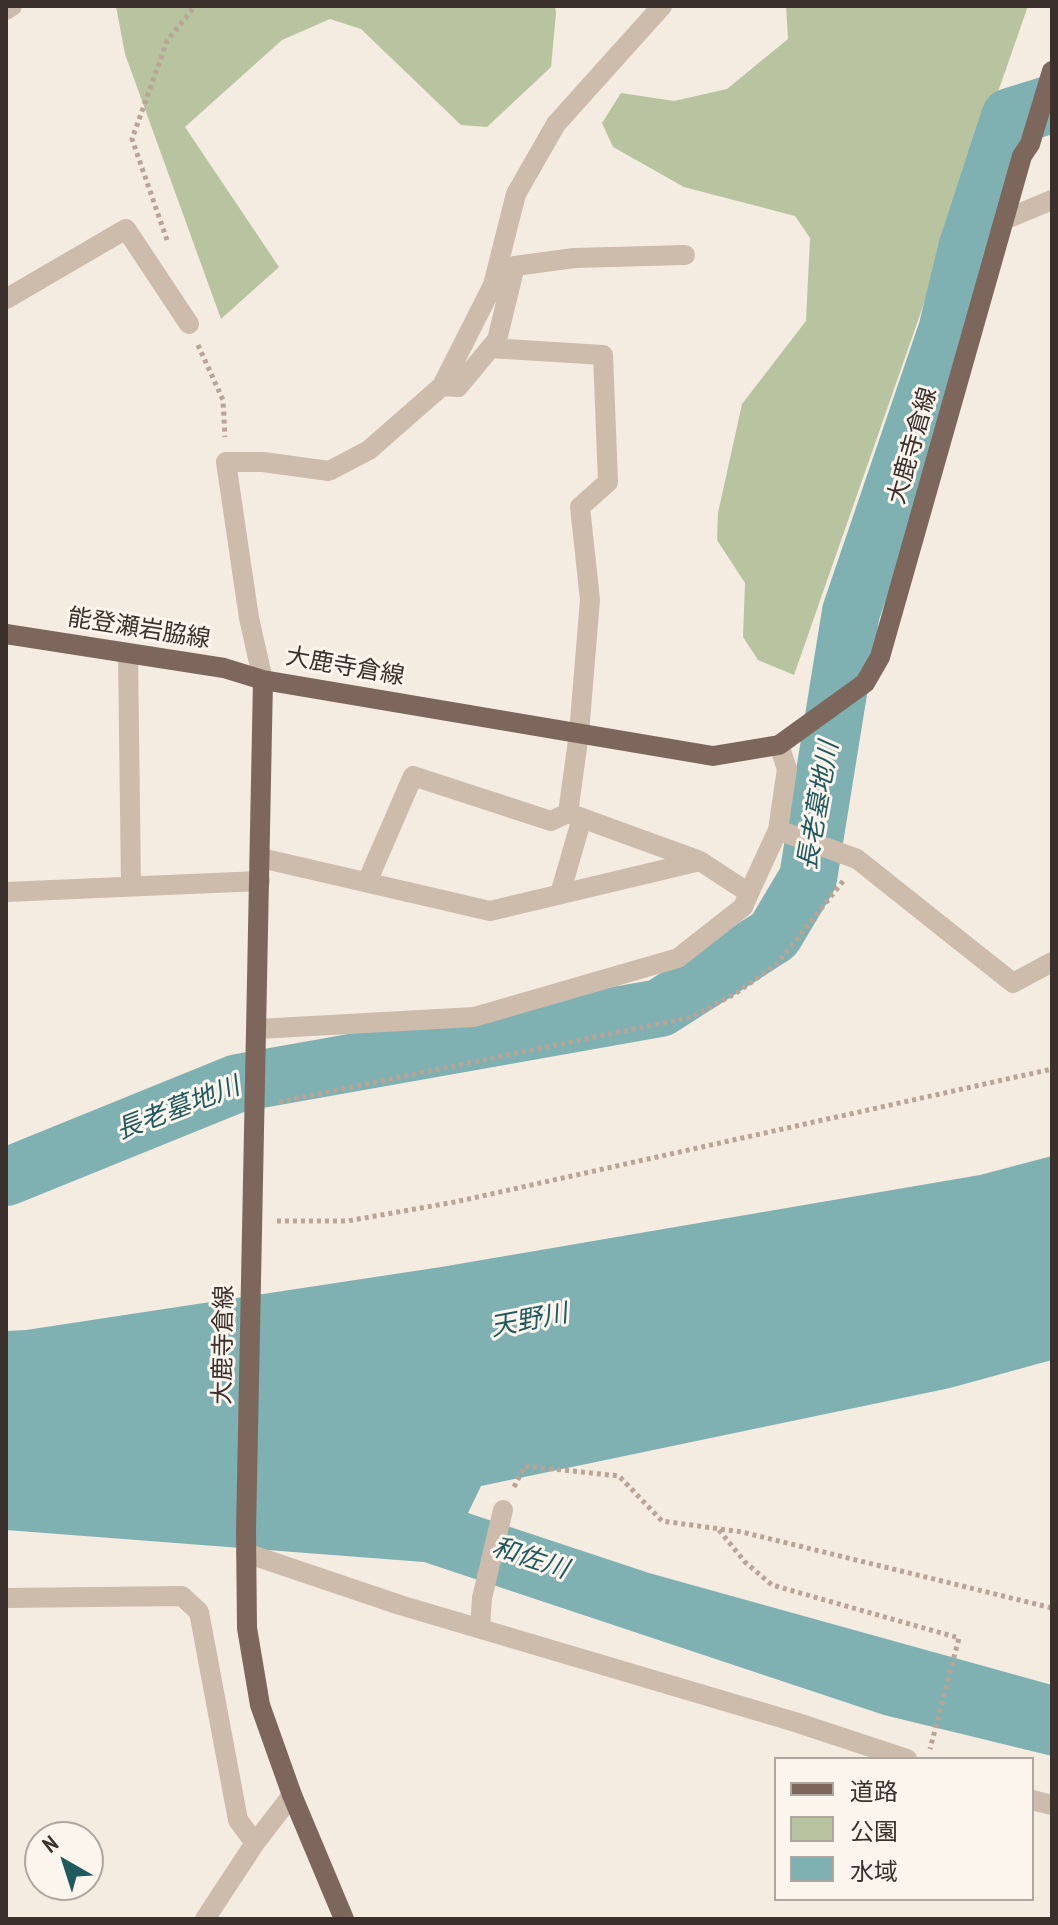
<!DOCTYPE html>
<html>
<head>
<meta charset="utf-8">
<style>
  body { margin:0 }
  #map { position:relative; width:1058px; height:1925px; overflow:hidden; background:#f4ebe1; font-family:"PT Sans Narrow","Noto Sans JP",sans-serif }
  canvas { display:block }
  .frame { position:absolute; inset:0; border:8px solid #3b302b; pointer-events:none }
  .legend { position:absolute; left:774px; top:1757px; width:260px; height:144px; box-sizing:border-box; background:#fbf5ee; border:2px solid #aea6a0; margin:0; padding:10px 14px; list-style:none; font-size:24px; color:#3b302b }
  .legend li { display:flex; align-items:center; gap:16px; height:40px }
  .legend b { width:40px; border:2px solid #aea6a0 }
  .north { position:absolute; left:24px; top:1821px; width:80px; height:80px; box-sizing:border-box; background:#fbf5ee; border:2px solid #aea6a0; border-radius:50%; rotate:321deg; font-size:22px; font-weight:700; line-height:32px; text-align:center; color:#3b302b }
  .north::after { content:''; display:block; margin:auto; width:28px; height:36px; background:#1f5a5e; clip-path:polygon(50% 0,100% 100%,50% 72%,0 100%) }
</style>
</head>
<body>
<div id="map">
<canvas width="1058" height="1925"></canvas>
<div class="frame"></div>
<ul class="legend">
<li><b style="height:10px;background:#7d675c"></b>道路</li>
<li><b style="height:22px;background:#b8c4a0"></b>公園</li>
<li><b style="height:22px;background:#7fb0b2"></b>水域</li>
</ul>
<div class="north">N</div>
</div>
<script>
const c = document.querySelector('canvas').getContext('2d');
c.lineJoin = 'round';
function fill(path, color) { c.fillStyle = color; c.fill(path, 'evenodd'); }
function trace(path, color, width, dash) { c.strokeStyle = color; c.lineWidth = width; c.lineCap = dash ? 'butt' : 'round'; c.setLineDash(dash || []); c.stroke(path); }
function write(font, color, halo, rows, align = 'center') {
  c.font = font + ' "PT Sans Narrow","Noto Sans JP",sans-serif'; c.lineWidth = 6; c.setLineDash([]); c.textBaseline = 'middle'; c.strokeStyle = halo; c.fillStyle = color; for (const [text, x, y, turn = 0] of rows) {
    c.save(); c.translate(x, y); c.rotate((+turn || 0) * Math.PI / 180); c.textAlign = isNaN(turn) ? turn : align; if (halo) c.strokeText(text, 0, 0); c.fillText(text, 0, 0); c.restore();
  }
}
const green = new Path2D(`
  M116 6H555L556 13 551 67 487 127 461 125 361 29 330 19 282 40 185 127 279 267 221 319 125 54Z
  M786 6H1028L794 675 758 660 743 637 745 583 717 540 718 513 742 404 806 321 810 238 795 216 684 187 613 147 602 123 621 93 674 101 727 89 788 39Z`);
const water = new Path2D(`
  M1052 1156V1360L950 1388 481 1486 468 1513 649 1573 1052 1685V1756L884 1715 424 1562 6 1530V1331L26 1330 441 1267 980 1175Z`);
const river = new Path2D(`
  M6 1177 238 1083 660 1008 774 935 808 878 851 612 947 331 967 249 1010 117 1052 104`);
const path = new Path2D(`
  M167 240 132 139 167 41 195 6
  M198 345 223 400 225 437
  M279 1102 692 1017 736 993 777 964 844 880
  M277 1221H347L455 1202 1052 1069
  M514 1487 525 1466 619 1476 662 1521 742 1532 1052 1608
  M719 1530 745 1562 772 1585 959 1638 930 1749`);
const minor = new Path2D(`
  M6 10 12 6
  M1004 220 1052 200
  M6 299 126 229 189 324
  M490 348 603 355 608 482 580 507 590 600 579 733 568 813 700 861
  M442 386 458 387 497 340 515 266 574 258 685 255
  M128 653 131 886
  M263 680 249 618 226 462H263L329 471 369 450 442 386 493 285 516 194 556 124 662 6
  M778 830 857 859 1013 983 1052 962
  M261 858 490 911 700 861 749 893
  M367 882 413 776 551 821 568 813
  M6 892 260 881
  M560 894 582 818
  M258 1029 474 1017 678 958 743 907 749 893 778 830 787 769 779 745
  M246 1553 400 1605 795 1722 907 1759
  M6 1598 182 1596 199 1612 238 1820 255 1843
  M480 1628 482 1598 503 1510
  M1032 1800 1052 1805
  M205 1919 255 1843 292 1795`);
const major = new Path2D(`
  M6 634 224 668 263 680
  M344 1919 292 1795 260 1705 247 1628 246 1531 263 680 713 756 779 745 865 683 880 657 1022 156 1030 144 1052 71`);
const streetNames = [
  ["大鹿寺倉線",913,446,-74],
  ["能登瀬岩脇線",139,629,9],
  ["大鹿寺倉線",345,667,10],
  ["大鹿寺倉線",224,1345,-89]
];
const waterNames = [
  ["長老墓地川",819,806,-80],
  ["長老墓地川",178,1109,-21],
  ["天野川",529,1321,-11],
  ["和佐川",530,1559,18]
];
fill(green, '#b8c4a0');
fill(water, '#7fb0b2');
trace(river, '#7fb0b2', 58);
trace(path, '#b9a596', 5, [4, 4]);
trace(minor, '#cdbbac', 20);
trace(major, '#7d675c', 20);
write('24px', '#3b302b', '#fbf5ee', streetNames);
write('italic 26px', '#1f5a5e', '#fbf5ee', waterNames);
</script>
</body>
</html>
